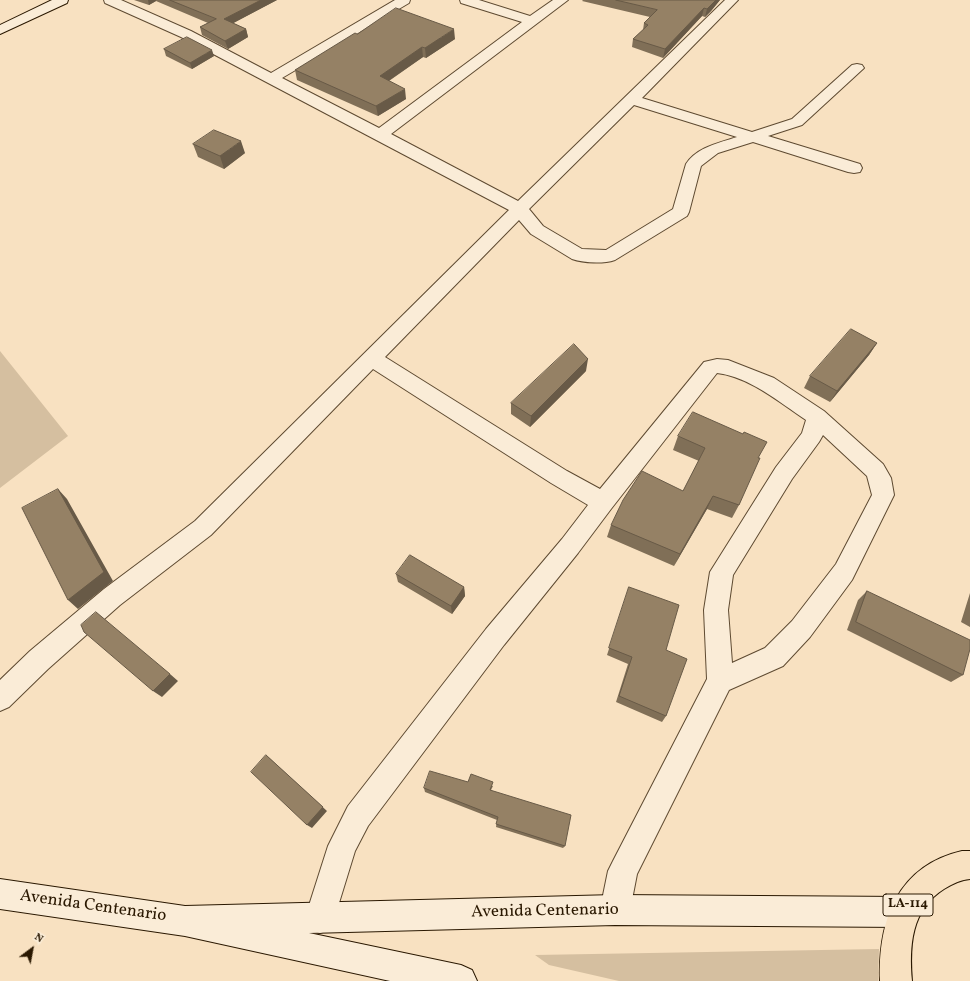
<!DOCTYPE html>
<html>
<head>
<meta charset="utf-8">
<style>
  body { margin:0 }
  #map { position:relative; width:970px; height:981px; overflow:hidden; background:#f8e1c1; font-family:Vollkorn,serif }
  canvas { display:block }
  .north { position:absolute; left:12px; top:929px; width:40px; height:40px; -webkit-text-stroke:3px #faecd7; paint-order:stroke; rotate:32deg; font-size:11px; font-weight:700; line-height:16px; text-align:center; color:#2a1801 }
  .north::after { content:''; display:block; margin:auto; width:14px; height:18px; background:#2a1801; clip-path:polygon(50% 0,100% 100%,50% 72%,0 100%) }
</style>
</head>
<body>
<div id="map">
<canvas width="970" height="981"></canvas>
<div class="north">N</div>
</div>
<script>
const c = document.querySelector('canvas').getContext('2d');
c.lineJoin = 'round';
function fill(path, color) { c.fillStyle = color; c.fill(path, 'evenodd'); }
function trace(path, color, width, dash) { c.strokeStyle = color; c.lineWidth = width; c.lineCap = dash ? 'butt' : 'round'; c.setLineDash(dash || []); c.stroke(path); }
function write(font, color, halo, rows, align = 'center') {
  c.font = font + ' Vollkorn,serif'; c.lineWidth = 4; c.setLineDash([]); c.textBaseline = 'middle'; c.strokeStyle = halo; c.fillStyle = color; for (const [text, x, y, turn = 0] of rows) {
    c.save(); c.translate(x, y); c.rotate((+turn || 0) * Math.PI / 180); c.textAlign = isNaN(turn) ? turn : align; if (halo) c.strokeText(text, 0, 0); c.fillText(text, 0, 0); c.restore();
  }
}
const green = new Path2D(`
  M0 351 68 436 0 488Z
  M879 949 878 981H619L549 965 535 955Z`);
const street = new Path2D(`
  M104 0H121L191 31 271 73 395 0H410L409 3 282 78 379 128 522 22 461 3 460 0H479L530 16 553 0H568L391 134 518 201 725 0H738L642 98 752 132 792 119 852 65 857 64 862 65 864 68 802 125 768 136 860 164 862 168 860 172 854 173 848 172 753 142 718 153 701 166 689 212 687 216 615 260C603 264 584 263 572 259L531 234 519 220 385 357 567 471 600 489 704 362 717 359 728 360 774 378 824 411 883 464 891 478 894 495 852 580 810 637 783 666 729 690 637 874 630 910 626 921 615 925 604 921 600 910 608 871 613 861 707 679 704 610 710 572 776 467 802 433 806 420C779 402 750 377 717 373L611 509 578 553 504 645 368 826 355 851 331 929 320 933 309 929 305 918 328 846 348 806 486 629 562 539 588 505 551 483 373 369 211 535 120 605 48 669 9 707 0 711V680L30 651 104 589 195 521 509 210 181 37 105 3ZM634 105 737 137C719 143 697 147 686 164L673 209 606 250 582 249 543 226 529 209ZM823 435 867 476 872 495 836 564 792 621 765 648 732 663 728 610 733 575 792 479 819 442Z`);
const secondary = new Path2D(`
  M52 0H68L67 3 0 34V25Z
  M0 879 185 906 615 895 904 897 915 901 919 912 915 923 904 927 615 925 309 933 461 965 472 970 477 981H390L185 936 0 909Z`);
const primary = new Path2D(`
  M962 851H970V879C960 880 952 884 944 889 911 910 909 946 912 981H880C878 921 897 866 962 851Z`);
const wall = new Path2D(`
  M134 0H277L233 23 246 29 248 37 228 49 202 35 200 27 208 23 156 1 149 5Z
  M583 0H720L711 11 705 17 702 16 663 58 632 47 633 39 643 30 644 23 650 17 582 1Z
  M357 34 455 39 426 58 423 57 389 81 406 99 378 116 297 80 295 70Z
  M164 49 214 56 192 69 166 56Z
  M193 144 245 153 224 169 198 157Z
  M877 343 869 355 830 402 804 388 810 376Z
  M586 371 530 427 511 414V403Z
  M678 436 758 458 739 505 732 518 707 509 674 566 607 537 611 525 683 491 699 461 673 450Z
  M396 574 464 587 465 596 452 614 398 582Z
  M629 587 666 650V716L662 722 616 702 628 664 607 655Z
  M867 591 963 675 951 682 847 630 858 600Z
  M970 593V627L961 622Z
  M468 782 493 786 491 790 565 846 563 848 496 827 497 820 425 792 424 788Z`);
const shadedWall = new Path2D(`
  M148 0H156V1L149 5Z
  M261 0H277L226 27 224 19Z
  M716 0H720L711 11 705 17 707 9Z
  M704 8 702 16 663 58 665 49Z
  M246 29 248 37 228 49 225 41Z
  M454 29 455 39 426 58 425 48Z
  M422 47 423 57 381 86 380 76Z
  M212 50 214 56 192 69 190 63Z
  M405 89 406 99 378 116 376 106Z
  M241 141 245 153 224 169 220 156Z
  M877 343 869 355 830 402 837 391Z
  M588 359 586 371 530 427 531 416Z
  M58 489 67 499 113 581 78 609 68 600Z
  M713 496 707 509 674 566 680 554Z
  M464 587 465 596 452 614 451 606Z
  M170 674 178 681 162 697 153 691Z
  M266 755 327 811 312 828 307 825Z`);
const building = new Path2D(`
  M170 0H261L224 19 246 29 225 41 200 27 216 19Z
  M616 0H716L707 9 704 8 665 49 633 39 648 25 644 23 657 10Z
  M396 8 454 29 425 48 422 47 380 76 405 89 376 106 295 70 355 33 357 34Z
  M187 37 212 50 190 63 164 49Z
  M214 130 241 141 220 156 193 144Z
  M851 329 877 343 837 391 810 376Z
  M574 344 588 359 531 416 511 403Z
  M693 412 743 434 744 432 767 442 758 458H760L739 505 713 496 680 554 611 525 623 500 642 471 683 491 705 448 678 436Z
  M58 489 104 572 68 600 22 508Z
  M410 555 464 587 451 606 396 574Z
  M629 587 679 605 666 650 687 659 666 716 619 696 632 657 609 648Z
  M867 591 970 640V649L963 675 856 622Z
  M96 612 170 674 153 691 84 632 81 625Z
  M266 755 323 807 307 825 251 772Z
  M430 771 468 782 471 774 493 782 490 790 571 815 565 846 496 824 498 817 424 788Z`);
const shields = [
  [908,905,50]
];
const shieldNames = [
  ["LA-114",908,905]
];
const nearStreetnames = [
  ["Avenida Centenario",93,907,8],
  ["Avenida Centenario",545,912,-1]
];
fill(green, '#d5bfa0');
trace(street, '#5e4a31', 2);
trace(secondary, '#2a1801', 2);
trace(primary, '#2a1801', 2);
fill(street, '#faecd7');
fill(secondary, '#faecd7');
fill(primary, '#f8e1c1');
fill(wall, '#806f57');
fill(shadedWall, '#685a47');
fill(building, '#958165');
trace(building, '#685a47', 1);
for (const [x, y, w] of shields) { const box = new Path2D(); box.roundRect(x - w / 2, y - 11, w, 22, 3); c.fillStyle = '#faecd7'; c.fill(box); trace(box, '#2a1801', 1); }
write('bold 13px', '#2a1801', null, shieldNames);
write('17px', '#2a1801', '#faecd7', nearStreetnames);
</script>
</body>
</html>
